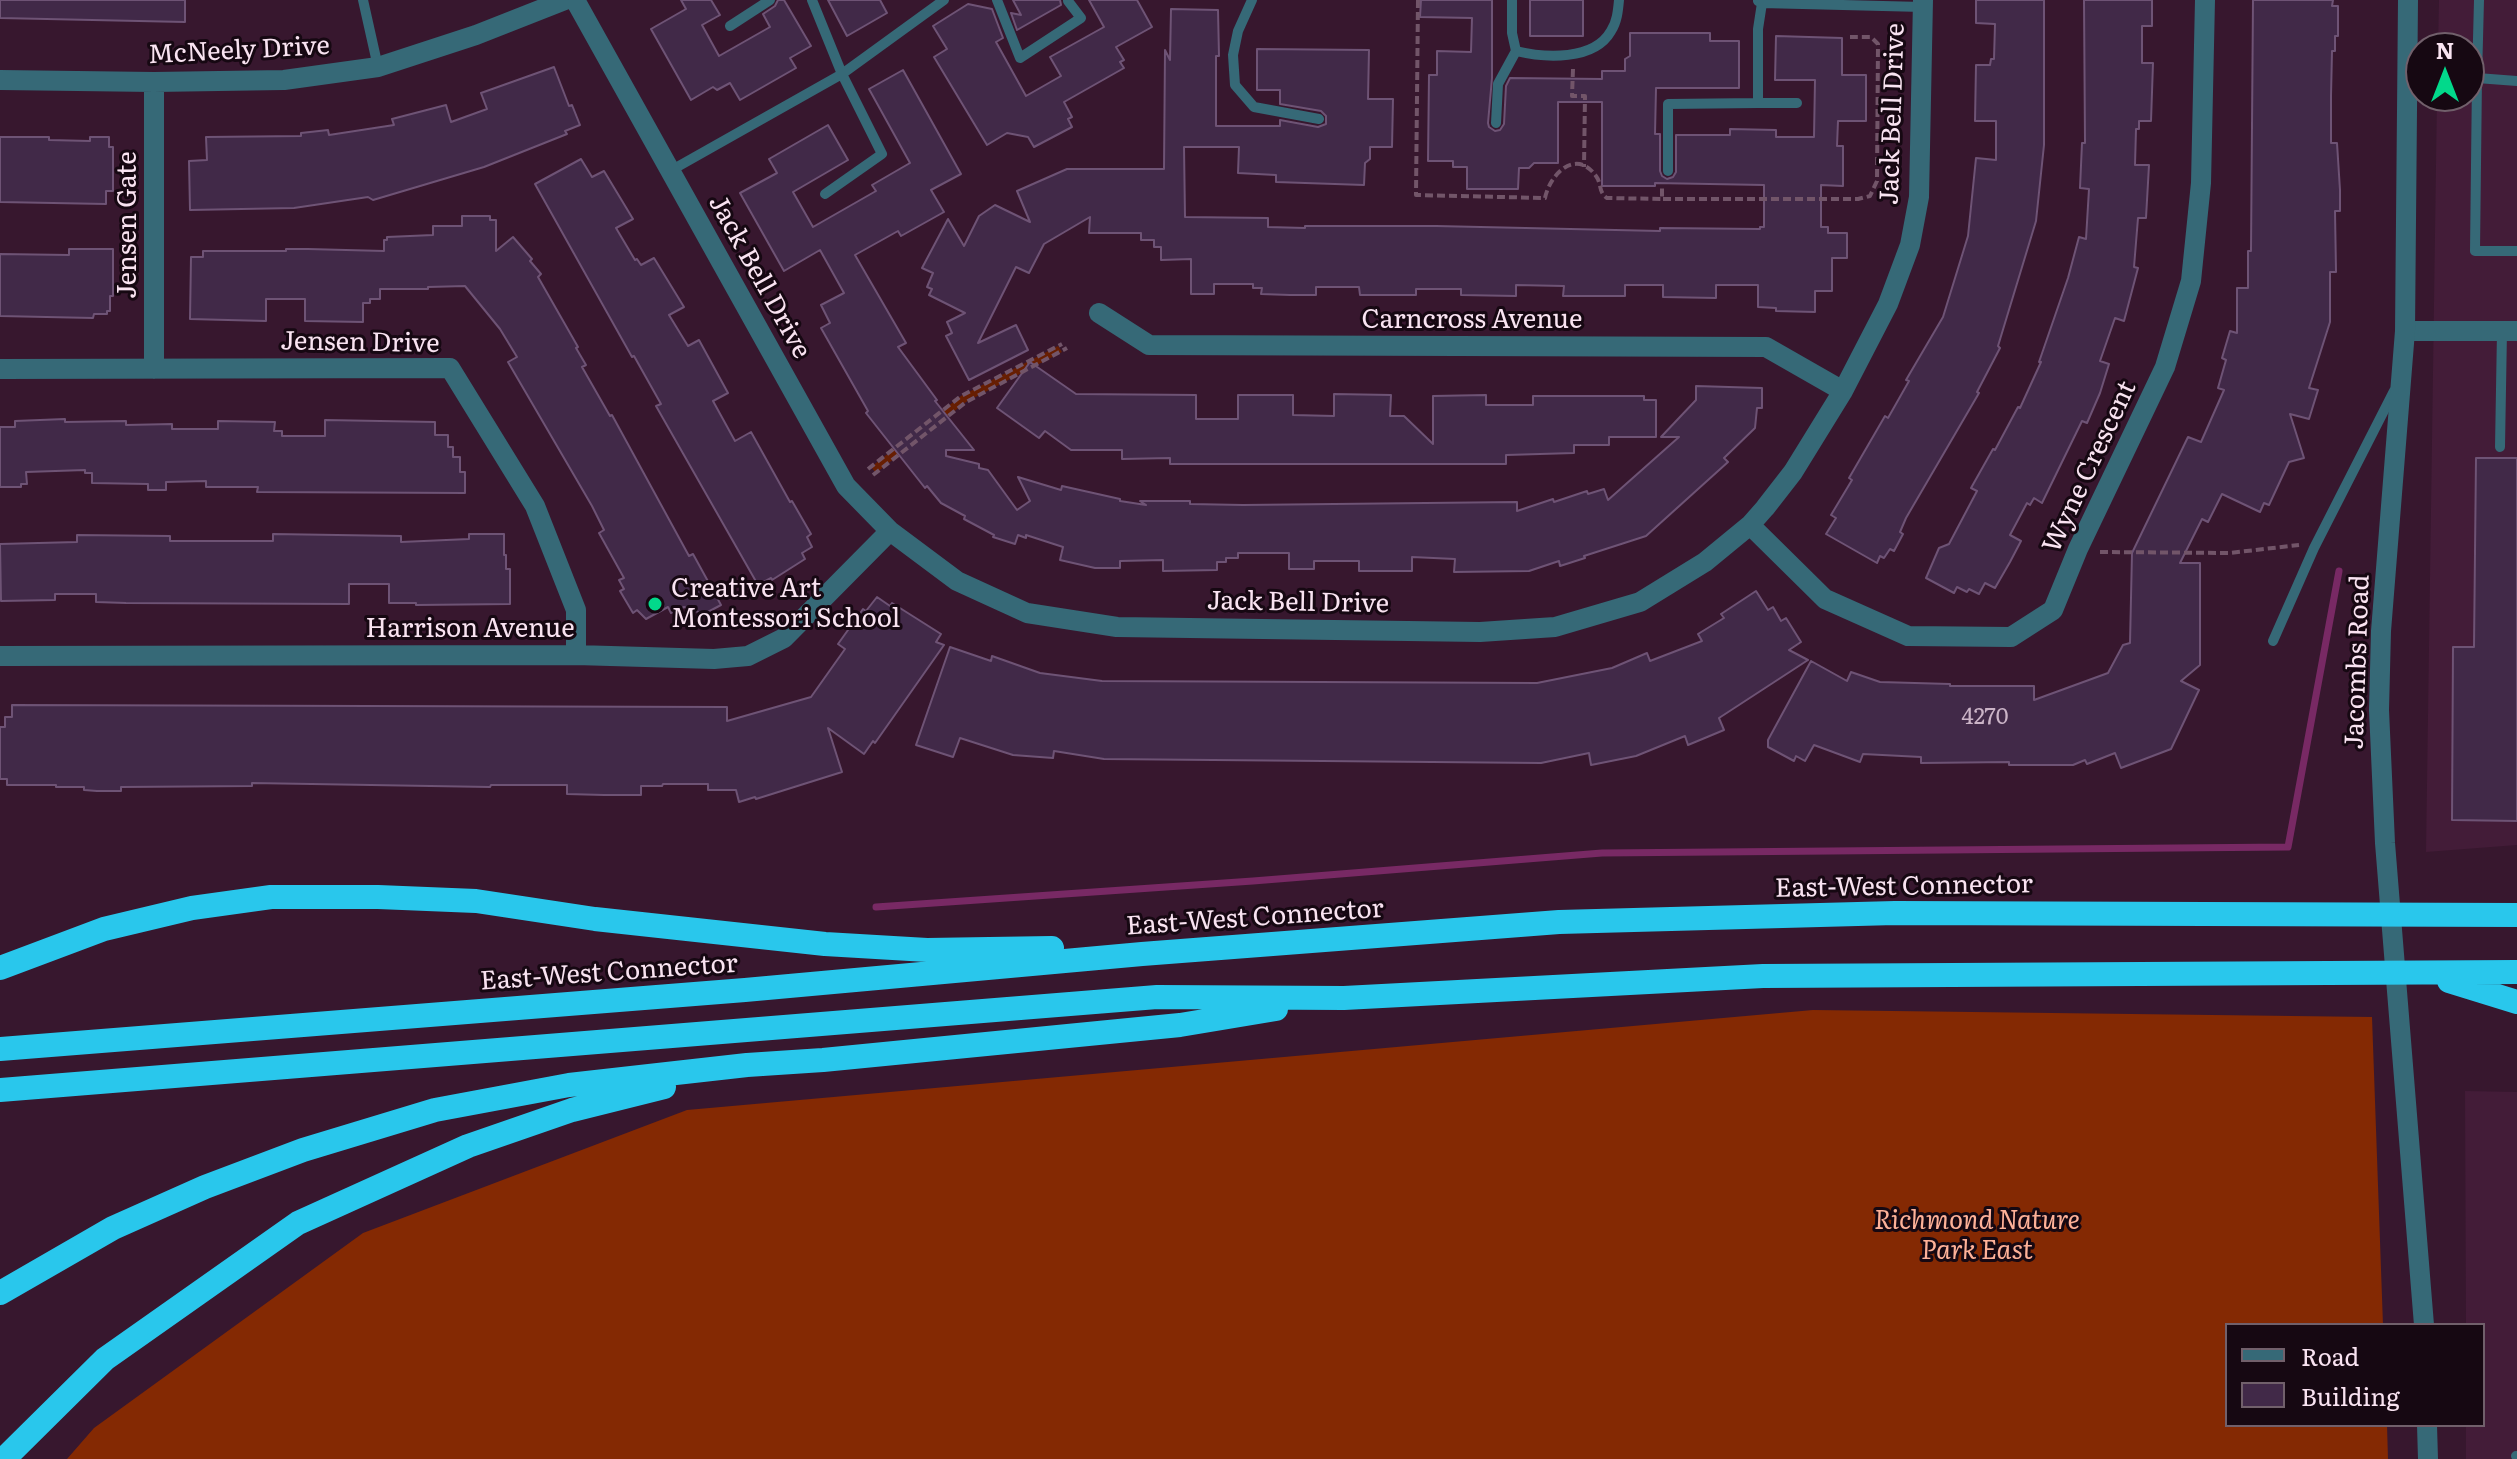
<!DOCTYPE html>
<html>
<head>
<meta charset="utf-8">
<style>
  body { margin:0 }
  #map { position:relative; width:2517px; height:1459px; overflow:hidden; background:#37172e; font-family:Literata,serif }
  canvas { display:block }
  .legend { position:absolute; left:2225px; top:1323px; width:260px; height:104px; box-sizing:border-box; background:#160812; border:2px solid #71606b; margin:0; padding:10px 14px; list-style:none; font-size:24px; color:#f9e3f1 }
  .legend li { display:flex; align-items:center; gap:16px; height:40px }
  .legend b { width:40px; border:2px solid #71606b }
  .north { position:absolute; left:2405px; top:32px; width:80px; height:80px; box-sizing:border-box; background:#160812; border:2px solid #71606b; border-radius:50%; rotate:0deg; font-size:22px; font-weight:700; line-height:32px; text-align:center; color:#f9e3f1 }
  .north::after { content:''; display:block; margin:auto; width:28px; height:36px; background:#02d98b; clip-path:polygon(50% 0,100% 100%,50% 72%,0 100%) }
</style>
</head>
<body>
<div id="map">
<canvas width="2517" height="1459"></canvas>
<ul class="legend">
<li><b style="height:10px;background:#366977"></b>Road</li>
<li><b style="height:22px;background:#412948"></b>Building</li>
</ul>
<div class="north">N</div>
</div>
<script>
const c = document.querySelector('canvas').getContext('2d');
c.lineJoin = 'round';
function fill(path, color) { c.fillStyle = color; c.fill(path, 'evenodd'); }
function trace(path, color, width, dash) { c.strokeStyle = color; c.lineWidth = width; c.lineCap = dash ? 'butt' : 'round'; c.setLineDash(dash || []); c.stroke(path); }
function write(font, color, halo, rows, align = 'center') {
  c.font = font + ' Literata,serif'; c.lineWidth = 6; c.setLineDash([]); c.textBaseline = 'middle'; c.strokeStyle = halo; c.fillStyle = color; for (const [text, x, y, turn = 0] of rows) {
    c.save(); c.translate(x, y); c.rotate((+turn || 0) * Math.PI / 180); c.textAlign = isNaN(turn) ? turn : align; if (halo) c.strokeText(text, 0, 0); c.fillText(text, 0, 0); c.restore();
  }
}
const built = new Path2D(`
  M2439 0H2517V845L2426 852 2437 96H2469V48H2438Z
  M2465 1091 2517 1092V1459H2466V1425H2483V1325H2466Z`);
const green = new Path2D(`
  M1058 346 1062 352 966 402 876 473 871 467 961 396Z`);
const forest = new Path2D(`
  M1813 1010 2372 1017 2383 1325H2227V1425H2387L2388 1459H67L94 1428 363 1233 687 1110Z`);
const stream = new Path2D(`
  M876 907 1253 881 1602 853 2288 847 2339 571`);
const building = new Path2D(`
  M0 0H185V22L0 18Z
  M681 0H711L720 15 702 25 719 56 770 27 763 14 775 6 778 0H784L811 46 790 58 796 68 740 100 730 83 717 90 713 87 691 100 651 29 686 9Z
  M828 0H880L887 13 847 36Z
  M1013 0H1060L1061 5 1017 30 1011 13 1021 15Z
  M1089 0H1137L1152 27 1116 47 1124 60 1120 62 1124 68 1064 102 1072 117 1068 119 1072 127 1034 147 1028 137 1007 133 987 145 934 57 947 49 933 26 968 4 992 9 1003 38 996 42 1026 96 1061 76 1050 57 1104 27Z
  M1421 0H1492V78L1488 123 1489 127 1495 131 1500 130 1504 124 1506 86 1510 78 1602 79V71H1625V59L1630 56V33H1710V41H1739V88H1656L1655 134H1660V171L1662 176 1667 179 1673 177 1676 172V135H1730V129L1776 130V137H1814L1815 80H1775L1776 36 1842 38V75H1866V121H1838L1837 146H1843V186L1821 185V227H1828V233H1847V258H1832V291H1815V312L1776 311V308L1758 307V285H1716V298L1663 297V285H1625V296H1563L1564 286 1516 285V296L1461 295V289H1416V295H1360L1359 287H1316V295H1290L1261 294 1262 288H1253V284H1214V294H1191V259L1161 260V247H1154V240H1141V233H1089L1090 217 1044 244 1029 273 1016 267 978 343 1016 325 1028 350 969 380 946 336 952 333 947 322 965 313 929 295 932 289 927 287 933 273 922 268 948 219 964 246 979 216 995 205 1030 222 1017 191 1067 169H1164L1165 50 1170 60 1171 9 1218 10 1219 56H1216V126H1280V120L1318 127 1326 124V116L1321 111 1280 104V90H1257V49L1369 50 1368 99H1393L1392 147H1370V159L1365 163 1364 185 1276 182V175L1238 173 1239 147H1184L1185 217 1268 218V227L1305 228V226H1436L1660 231V228L1760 229V227H1764V185L1655 183V186H1602V102H1558V163H1534L1529 168H1519L1518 189H1467V167H1453V161H1428L1429 75H1437V51L1471 52 1472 18 1420 17Z
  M1530 0H1583V36H1530Z
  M1976 0H2044V145L2036 221 1998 346 2000 348 1977 392 1979 393 1906 518 1900 532 1903 534 1894 551 1890 549 1884 558 1880 556 1877 563 1826 534 1836 518 1831 515 1852 480 1849 478 1885 416 1888 418 1909 381 1906 380 1943 317 1968 236 1976 158 1996 160V121H1975L1976 65H1990L1991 59H1994L1995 24 1976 23Z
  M2084 0H2152V26H2142V63H2153L2151 121H2139V129H2136L2135 165H2149L2146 218H2138L2134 267 2138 268 2124 321 2115 318 2100 361 2109 364 2100 393 2087 423 2082 421 2042 503 2034 498 2030 505 2027 503 2010 535 2021 541 2010 562 1995 588 1985 583 1979 594 1969 589 1967 592 1957 587 1954 593 1926 578 1939 548 1949 544 1977 491 1971 488 1993 449 1995 450 2018 407 2020 408 2041 362H2039L2068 278 2079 237 2086 239 2089 189 2080 188 2082 143H2085Z
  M2253 0H2333L2332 6H2338V36H2335V51H2332L2331 96V143H2337L2340 190V211H2335L2336 272H2330V322L2309 388 2318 390 2309 419 2290 414 2304 458 2289 462 2269 505 2264 503 2260 512 2222 494 2208 522 2202 519 2180 563H2200V665L2181 681 2199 690 2171 749 2121 768 2115 753 2087 764 2085 760 2073 765H2009V762L1921 763V757L1863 754 1860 762 1814 745 1805 761 1796 756 1794 761 1768 747V740L1811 661 1847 681 1851 672 1880 682 1950 684V686H2034V700L2108 673 2123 645 2130 643 2132 553 2188 437 2201 442 2224 390 2218 388 2226 360 2222 358 2230 331 2237 333V288H2248V251H2251Z
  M554 67 569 106 572 105 580 125 565 131 567 134 484 167 373 200 368 197 294 208 190 210 189 161 207 160 206 137 301 136V133L328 130 329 135 394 125 392 119 446 105 451 122 487 109 481 93Z
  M903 70 961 174 931 190 944 212 901 236 898 231 855 255 906 343 898 347 937 400 935 401 974 450H946V456L979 464V468L988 470 1017 510 1030 501 1018 477 1061 490 1062 486 1120 499V501L1146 505 1140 501H1190V504L1243 505 1517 502V511L1553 499 1554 502 1587 491 1588 494 1604 489 1608 500 1679 437H1661L1696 400V386L1762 388V408H1757L1755 428 1724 458 1728 462 1646 536 1584 556 1585 558 1560 566 1559 561 1529 571 1454 572 1455 559 1412 557V571H1359V561H1314V569H1289V553H1238V558H1226V562H1217V570L1163 571V560L1120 561V568H1095L1060 560 1063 547 1026 535V538L1018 535 1015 544 993 537 994 535 964 519 965 516 941 503 927 486 925 488 866 413 868 411 821 328 830 323 821 305 844 293 820 250 784 271 740 193 777 173 769 159 828 125 848 160 793 192 813 227 876 191 872 185 910 163 869 89Z
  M0 137H49V140L90 141V137H109V147H113V191H106V204L0 202Z
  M581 159 592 177 604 171 633 219 616 228 635 260 637 259 641 265 654 258 684 307 669 315 688 346 699 340 728 393 713 401 735 441 751 432 790 502 792 501 811 534 807 537 812 547 802 553 805 559 772 580 771 578 758 585 656 406 661 404 634 356 632 357 535 184Z
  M462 216H490V220H496V251L513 237 532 259 530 261 541 274 538 277 578 347 576 348 586 365 582 367 610 416 612 415 689 556 693 554 721 605 704 614 684 607 671 613 668 607 646 619 637 610 633 613 620 591 624 589 619 580 624 578 599 533 604 530 592 506 508 362 517 357 500 329 465 286 428 287V289H380V299H370V303H363V322L305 321V299H266V321L190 319 191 257H203V251H286V249H308L384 251V240H387V237L433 235V226H462Z
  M69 249H113V296H110V311H107V314H94L93 318 0 316V254L69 255Z
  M1030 362 1076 394 1196 395V419H1238V395H1293V415L1334 416V394L1391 395 1390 416H1404L1433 444V396L1486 395V405H1533V396H1644V400H1656V437H1609V445H1574V453L1506 455V464H1170V458L1122 459V450H1071L1045 431 1039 438 997 408Z
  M65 419V422L126 421V425L172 424V429H218V421L275 422 274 431H282V436H325V420L435 422V435H448V447H453V457H460V472H465V493L257 492 258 487H206V481L166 482V490H148V484L92 483V473H85V470L26 472 27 484H21V487H0V427H15V421Z
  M2476 458H2517V821L2452 820 2453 647H2474Z
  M273 534 401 536V542L469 539V534H504V555H506V569H510V604L416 605V603H389V584H349V604L126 603 96 602V594H55V600L1 601 0 544 77 542V535L170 536V541H273Z
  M1756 591 1768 610 1773 607 1781 621 1786 618 1801 642 1789 650 1808 660 1719 718 1724 730 1688 745 1685 736 1636 756 1591 765 1589 753 1541 763 1104 759 1054 751 1053 758 1013 755 960 738 953 757 916 745 950 647 991 661 992 656 1040 673 1102 681 1537 683 1612 668 1647 653 1650 661 1702 641 1698 634 1724 618 1721 614Z
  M877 597 890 606 892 603 941 634 936 642 944 645 875 743 873 741 864 754 828 728 842 772 756 799 755 797 739 802 736 790H708V784H663L662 786H641V795H604L567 794V785H491L490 787 252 783V786L121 787V791H97L84 790V787H56V785H7V779H0V727H5V717H12V705L727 707V721L811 697 845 649 838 644 863 609 866 611Z`);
const path = new Path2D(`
  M1418 0 1416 195 1545 198C1550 174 1576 148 1596 176 1602 184 1598 192 1607 198L1662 199V187
  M1573 69 1572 96H1585L1584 167
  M1663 199H1858L1870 196 1877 181 1878 44 1871 37H1850
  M868 469 961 396 1062 344
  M873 475 966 402 1067 348
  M2100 552 2229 553 2299 545`);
const service = new Path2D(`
  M363 0 378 67
  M812 0 842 74 882 154 825 194
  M997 0 1020 58 1081 18 1068 1
  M1252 0 1238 31 1233 55 1235 85 1254 107 1319 119
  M1512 0V33L1516 51C1545 58 1594 61 1611 31 1617 22 1618 11 1619 0
  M1758 1 1762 3 1923 7
  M730 26 770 0
  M2469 78H2477L2479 0
  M2517 81 2477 78 2475 251H2517
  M1758 103H1797
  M1496 123 1498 84 1516 51
  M670 171 842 74 944 0
  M1668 171V104L1758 103V29L1762 3
  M2500 447 2502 331
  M2273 641 2314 548 2394 391
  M2516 1456H2517`);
const minor = new Path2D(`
  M575 0 846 486 890 531 957 581 1027 613 1117 627 1480 632 1555 627 1640 602 1705 562 1750 525 1765 508 1793 472 1843 391 1888 304 1910 245 1919 197 1923 0
  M0 80 154 82 284 80 378 67 476 35 565 0
  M1099 313 1149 345 1766 347 1843 391
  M2405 331H2517
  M0 369 450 368 535 506 576 610V655
  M154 369V82
  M1750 525 1825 599 1908 636 2011 637 2053 610 2078 549 2165 367 2191 281 2201 183 2205 0
  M0 656 576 655 714 659 748 656 784 638 890 531`);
const tertiary = new Path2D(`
  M2408 0 2405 331 2381 631 2379 710 2385 843 2424 1325
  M2427 1425 2428 1459`);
const motorway = new Path2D(`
  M0 968 104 929 192 908 271 897H378L476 901 595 919 825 944 927 950 1052 948
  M2449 981 2517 1002
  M0 1049 745 990 1142 954 1559 922 1895 913 2517 915
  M0 1090 1157 997 1344 998 1763 976 2517 972
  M0 1293 113 1228 205 1187 303 1150 435 1110 569 1085 747 1065 823 1060 1180 1025 1276 1009
  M4 1459 105 1359 298 1223 468 1146 572 1110 664 1087`);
const markers = [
  [655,604,8,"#02d98b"]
];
const numberNames = [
  ["4270",1985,718]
];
const streetNames = [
  ["McNeely Drive",239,51,-3],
  ["Jack Bell Drive",1893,114,-88],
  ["Jensen Gate",128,225,-90],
  ["Jack Bell Drive",759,277,61],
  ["Carncross Avenue",1472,320],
  ["Jensen Drive",360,343,1],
  ["Wyne Crescent",2090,467,-65],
  ["Jack Bell Drive",1298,603,1],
  ["Harrison Avenue",470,629],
  ["Jacombs Road",2358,662,-88],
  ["East-West Connector",1904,887,-1],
  ["East-West Connector",1255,918,-4],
  ["East-West Connector",609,973,-4]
];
const poiNames = [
  ["Creative Art",671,589],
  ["Montessori School",671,619]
];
const parkNames = [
  ["Richmond Nature",1977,1221],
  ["Park East",1977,1251]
];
fill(built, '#431c38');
fill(green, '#671e02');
fill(forest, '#842903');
trace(stream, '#782964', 7);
fill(building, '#412948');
trace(building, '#6e5375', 2);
trace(path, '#725569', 4, [8, 4]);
trace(service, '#366977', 10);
trace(minor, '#366977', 20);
trace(tertiary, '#366977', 20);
trace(motorway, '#29c7ec', 24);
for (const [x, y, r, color] of markers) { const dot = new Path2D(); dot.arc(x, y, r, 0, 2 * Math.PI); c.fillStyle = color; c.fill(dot); trace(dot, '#160812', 3); }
write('22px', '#cbb4c7', null, numberNames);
write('26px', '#f9e3f1', '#160812', streetNames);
write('26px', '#f9e3f1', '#160812', poiNames, 'left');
write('italic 26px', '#feb198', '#160812', parkNames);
</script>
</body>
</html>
